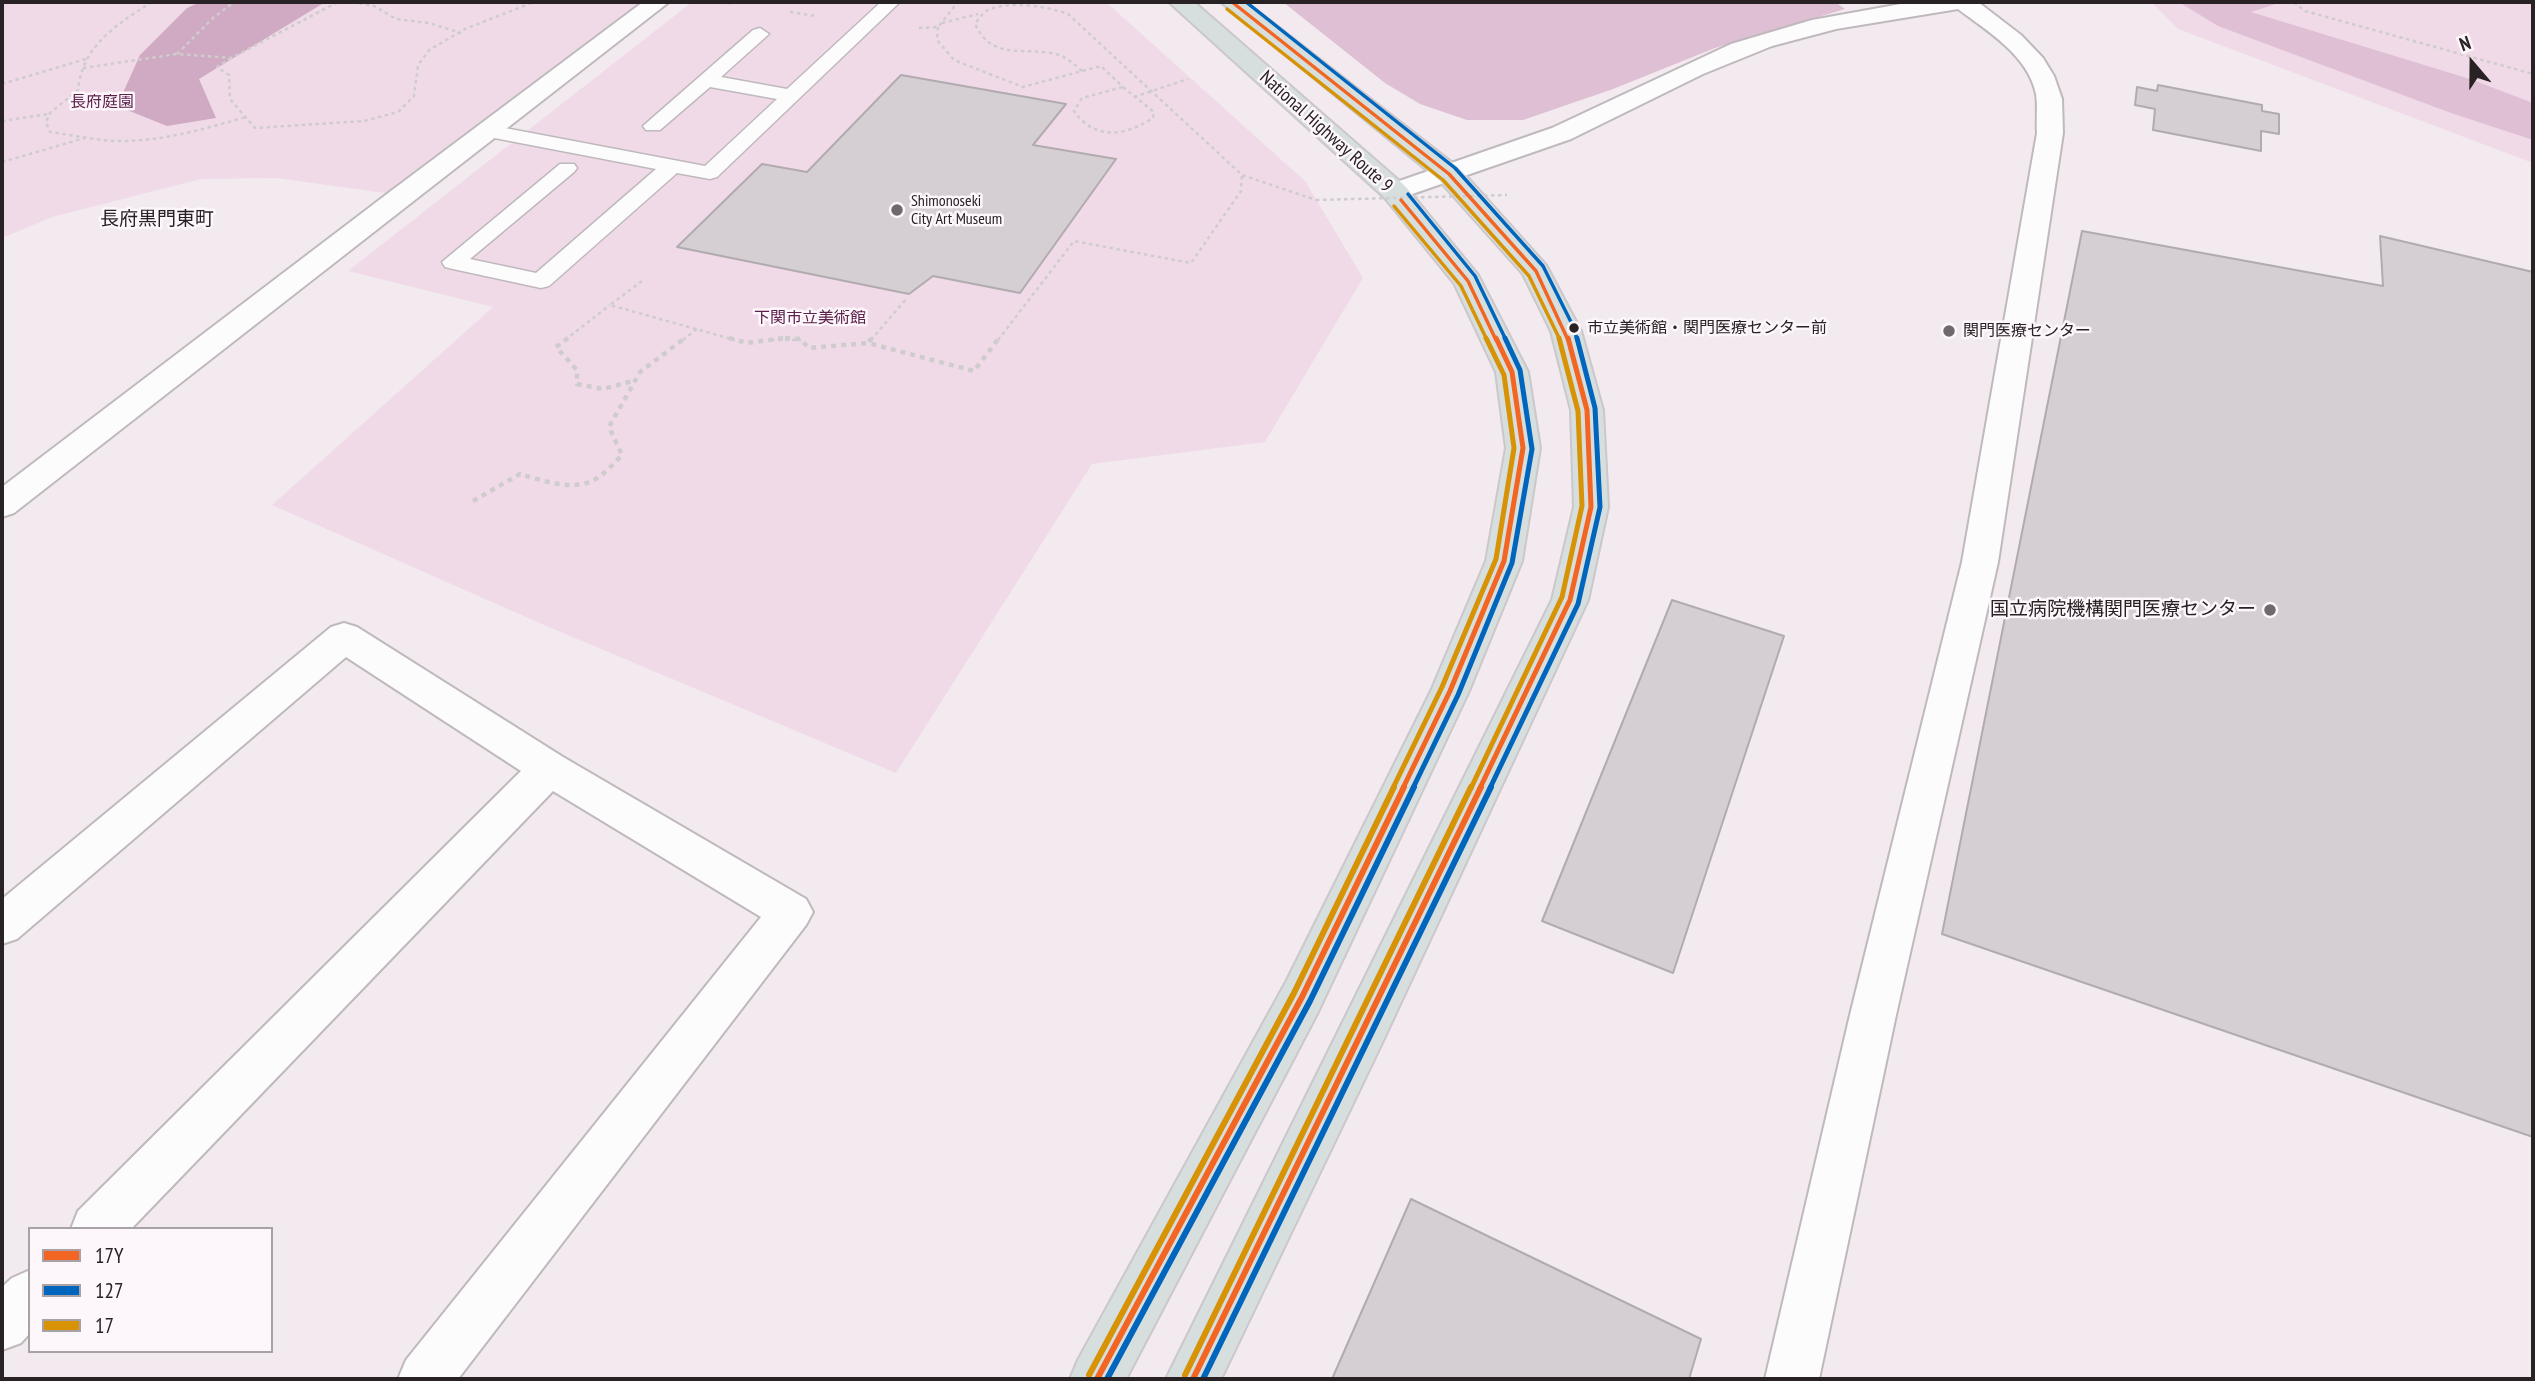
<!DOCTYPE html>
<html>
<head>
<meta charset="utf-8">
<style>
  body { margin:0 }
  #map { position:relative; width:2535px; height:1381px; overflow:hidden; background:#f2eaef; font-family:"PT Sans Narrow",sans-serif }
  canvas { display:block }
  .frame { position:absolute; inset:0; border:4px solid #282225; pointer-events:none }
  .legend { position:absolute; left:28px; top:1227px; width:245px; height:126px; box-sizing:border-box; background:#fdf6fa; border:2px solid #a8a1a5; margin:0; padding:9px 12px; list-style:none; font-size:21px; color:#282225 }
  .legend li { display:flex; align-items:center; gap:14px; height:35px }
  .legend b { width:35px; border:2px solid #a8a1a5 }
  .north { position:absolute; left:2437px; top:28px; width:70px; height:70px; -webkit-text-stroke:5px #fdf6fa; paint-order:stroke; rotate:340deg; font-size:19px; font-weight:700; line-height:28px; text-align:center; color:#282225 }
  .north::after { content:''; display:block; margin:auto; width:24px; height:32px; background:#282225; clip-path:polygon(50% 0,100% 100%,50% 72%,0 100%) }
</style>
</head>
<body>
<div id="map">
<canvas width="2535" height="1381"></canvas>
<div class="frame"></div>
<ul class="legend">
<li><b style="height:9px;background:#f26522"></b>17Y</li>
<li><b style="height:9px;background:#0065bd"></b>127</li>
<li><b style="height:9px;background:#d89206"></b>17</li>
</ul>
<div class="north">N</div>
</div>
<script>
const c = document.querySelector('canvas').getContext('2d');
c.lineJoin = 'round';
function fill(path, color) { c.fillStyle = color; c.fill(path, 'evenodd'); }
function trace(path, color, width, dash) { c.strokeStyle = color; c.lineWidth = width; c.lineCap = dash ? 'butt' : 'round'; c.setLineDash(dash || []); c.stroke(path); }
function write(font, color, halo, rows, align = 'center') {
  c.font = font + ' "PT Sans Narrow","Noto Sans JP",sans-serif'; c.lineWidth = 5; c.setLineDash([]); c.textBaseline = 'middle'; c.strokeStyle = halo; c.fillStyle = color; for (const [text, x, y, turn = 0] of rows) {
    c.save(); c.translate(x, y); c.rotate((+turn || 0) * Math.PI / 180); c.textAlign = isNaN(turn) ? turn : align; if (halo) c.strokeText(text, 0, 0); c.fillText(text, 0, 0); c.restore();
  }
}
const green = new Path2D(`
  M2 2H652L399 195 276 178 201 179 52 217 2 238Z
  M692 2H1106L1305 181 1363 278 1265 442 1092 464 896 773 551 628 272 505 493 307 348 271Z
  M2151 2H2533V163L2178 29Z`);
const forest = new Path2D(`
  M1283 2H1835L1845 9 1715 48 1613 89 1523 120H1467L1420 104 1385 83Z
  M2179 2H2282L2251 12 2470 79 2533 103V140L2451 113 2218 26Z`);
const water = new Path2D(`
  M200 2H321L322 4 199 79 216 118 167 126 117 106 140 55 187 8Z`);
const building = new Path2D(`
  M901 75 1066 104 1033 145 1116 159 1020 293 933 276 909 294 677 247 762 164 807 172Z
  M2158 85 2262 105V111L2279 114V134L2261 131V151L2153 130 2155 109 2135 105 2137 87 2157 91Z
  M2082 231 2383 286 2380 236 2533 272V1137L1942 934Z
  M1672 600 1784 636 1673 973 1542 921Z
  M1411 1199 1701 1339 1689 1379H1332Z`);
const pathFar1 = new Path2D(`
  M152 2C117 24 82 46 78 90L50 113 46 122 50 132C72 135 93 140 116 141 160 142 204 129 246 117
  M352 2 374 6 396 19 429 23 461 33
  M720 2 733 4
  M2298 2 2296 4 2305 11 2533 74
  M790 12 816 16
  M942 23 978 14
  M938 27 937 40 954 60 1023 87 1101 66 1123 87
  M919 28 938 27 958 2
  M177 54 213 18 234 2
  M231 58 217 67 229 75 230 99 255 128 364 121 398 112 414 96 418 65 429 50 465 29 534 2
  M83 68 177 54 231 58 338 2
  M1082 71C1075 65 1068 58 1059 55 1026 45 993 63 975 24 978 20 982 14 986 11 1007 0 1046 6 1068 14L1242 175 1316 200
  M2 84 86 59
  M1123 87 1154 112 1153 118C1125 136 1095 141 1074 111L1082 98Z
  M1134 97 1188 79
  M2 121 48 114
  M2 162 85 138
  M642 281 610 305 735 340
  M565 340 610 305
  M683 340 697 329
  M771 340H801
  M871 340 907 298
  M998 340 1074 241 1191 263 1241 191 1242 175`);
const path = new Path2D(`
  M568 338 556 347 577 370V384L603 389 633 381
  M729 338 747 343 784 338
  M785 338 800 339 809 348 868 343
  M872 338 868 343 974 371 999 338
  M473 501 520 474C541 480 571 491 592 481 604 475 613 464 622 455L609 427 640 372 685 338`);
const service = new Path2D(`
  M881 2H900L717 177 710 179 677 173 549 286 541 288 453 269 445 267 442 262 560 164H574L577 168 574 172 470 259 536 273 656 169 489 137 482 135 479 131 482 127 489 125 705 166 777 99 710 87 660 130H646L643 126 753 30 760 28 769 34 721 77 787 89Z`);
const minor = new Path2D(`
  M401 189 411 191 415 197 411 203 14 513 2 517V487L391 191Z
  M344 623 357 627 563 757 806 899 813 912 806 925 458 1379H398L406 1360 761 917 553 791 131 1229H71L78 1211 521 771 346 657 17 939 2 944V899L331 627Z
  M30 1270V1333L21 1343 2 1350V1287L12 1278Z`);
const tertiary = new Path2D(`
  M643 2H669L411 203 401 205 391 203 387 197 391 191Z
  M1912 2H1978L2021 35 2043 58 2054 76 2062 99 2063 133 1998 562 1896 1015 1819 1379H1765L1850 1015 1962 562 2037 133C2036 120 2038 107 2036 94 2028 55 1987 31 1958 9L1836 29 1772 46 1703 74 1571 139 1395 200 1385 198 1381 192 1385 186 1552 128 1731 44 1812 20Z`);
const trunk = new Path2D(`
  M1169 2H1194L1405 186 1478 275 1528 372 1540 448 1522 561 1469 691 1318 1012 1126 1379H1070L1078 1360 1286 982 1431 691 1486 561 1506 448 1496 372 1454 283 1385 198Z
  M1221 2H1246L1459 168 1546 265 1581 331 1603 410 1608 507 1588 600 1382 1043 1221 1379H1166L1552 600 1574 507 1571 410 1551 331 1523 274 1439 180Z`);
const pathBridge = new Path2D(`
  M1316 200 1507 195`);
const bus1Far2 = new Path2D(`
  M1232 2 1449 174 1536 271 1568 340
  M1401 200 1468 281 1496 340`);
const bus1Far1 = new Path2D(`
  M1403 788 1450 691 1504 561 1523 448 1512 372 1496 338
  M1480 788 1570 600 1591 507 1587 410 1568 338`);
const bus1 = new Path2D(`
  M1097 1379 1302 997 1404 787
  M1193 1379 1481 787`);
const bus2Far2 = new Path2D(`
  M1246 2 1455 168 1543 266 1574 328 1577 340
  M1408 194 1475 276 1506 340`);
const bus2Far1 = new Path2D(`
  M1413 788 1458 695 1512 563 1532 449 1520 370 1505 338
  M1490 788 1578 604 1600 507 1595 408 1577 338`);
const bus2 = new Path2D(`
  M1107 1379 1310 1001 1414 787
  M1203 1379 1491 787`);
const bus3Far2 = new Path2D(`
  M1227 9 1443 180 1529 276 1560 340
  M1394 206 1461 286 1487 340`);
const bus3Far1 = new Path2D(`
  M1393 788 1442 687 1496 559 1514 448 1504 375 1486 338
  M1471 788 1562 597 1582 506 1578 411 1559 338`);
const bus3 = new Path2D(`
  M1089 1375 1294 993 1394 787
  M1185 1375 1471 787`);
const markers = [
  [897,210,7,"#6f686c"],
  [1574,328,6,"#282225"],
  [1949,331,7,"#6f686c"],
  [2270,610,7,"#6f686c"]
];
const farParknames = [
  ["長府庭園",102,102],
  ["下関市立美術館",810,318]
];
const farPoinames = [
  ["Shimonoseki",911,201],
  ["City Art Museum",911,219],
  ["関門医療センター",1963,331]
];
const farBusnames = [
  ["市立美術館・関門医療センター前",1587,328]
];
const streetNames = [
  ["National Highway Route 9",1326,132,42]
];
const farQuarternames = [
  ["長府黒門東町",157,220]
];
const poiNames = [
  ["国立病院機構関門医療センター",2256,610]
];
fill(green, '#f1dae8');
fill(forest, '#debfd3');
fill(water, '#cfaac2');
fill(building, '#d5ced2');
trace(building, '#b1abaf', 2);
trace(service, '#bfb9bd', 3);
trace(minor, '#bfb9bd', 4);
trace(tertiary, '#bfb9bd', 4);
trace(trunk, '#cbc7ca', 4);
trace(pathFar1, '#cfcccd', 2.5, [3.5, 3.5]);
trace(path, '#cfcccd', 4.5, [5, 5]);
fill(service, '#fdfcfd');
fill(minor, '#fdfcfd');
fill(tertiary, '#fdfcfd');
fill(trunk, '#d6dfde');
trace(pathBridge, '#cfcccd', 2.5, [3.5, 3.5]);
trace(bus1Far2, '#f26522', 3.5);
trace(bus1Far1, '#f26522', 5);
trace(bus1, '#f26522', 6);
trace(bus2Far2, '#0065bd', 3.5);
trace(bus2Far1, '#0065bd', 5);
trace(bus2, '#0065bd', 6);
trace(bus3Far2, '#d89206', 3.5);
trace(bus3Far1, '#d89206', 5);
trace(bus3, '#d89206', 6);
for (const [x, y, r, color] of markers) { const dot = new Path2D(); dot.arc(x, y, r, 0, 2 * Math.PI); c.fillStyle = color; c.fill(dot); trace(dot, '#fdf6fa', 2.5); }
write('16px', '#5b204b', '#fdf6fa', farParknames);
write('16px', '#282225', '#fdf6fa', farPoinames, 'left');
write('16px', '#282225', '#fdf6fa', farBusnames, 'left');
write('19px', '#282225', '#fdf6fa', streetNames);
write('19px', '#282225', '#fdf6fa', farQuarternames);
write('19px', '#282225', '#fdf6fa', poiNames, 'right');
</script>
</body>
</html>
